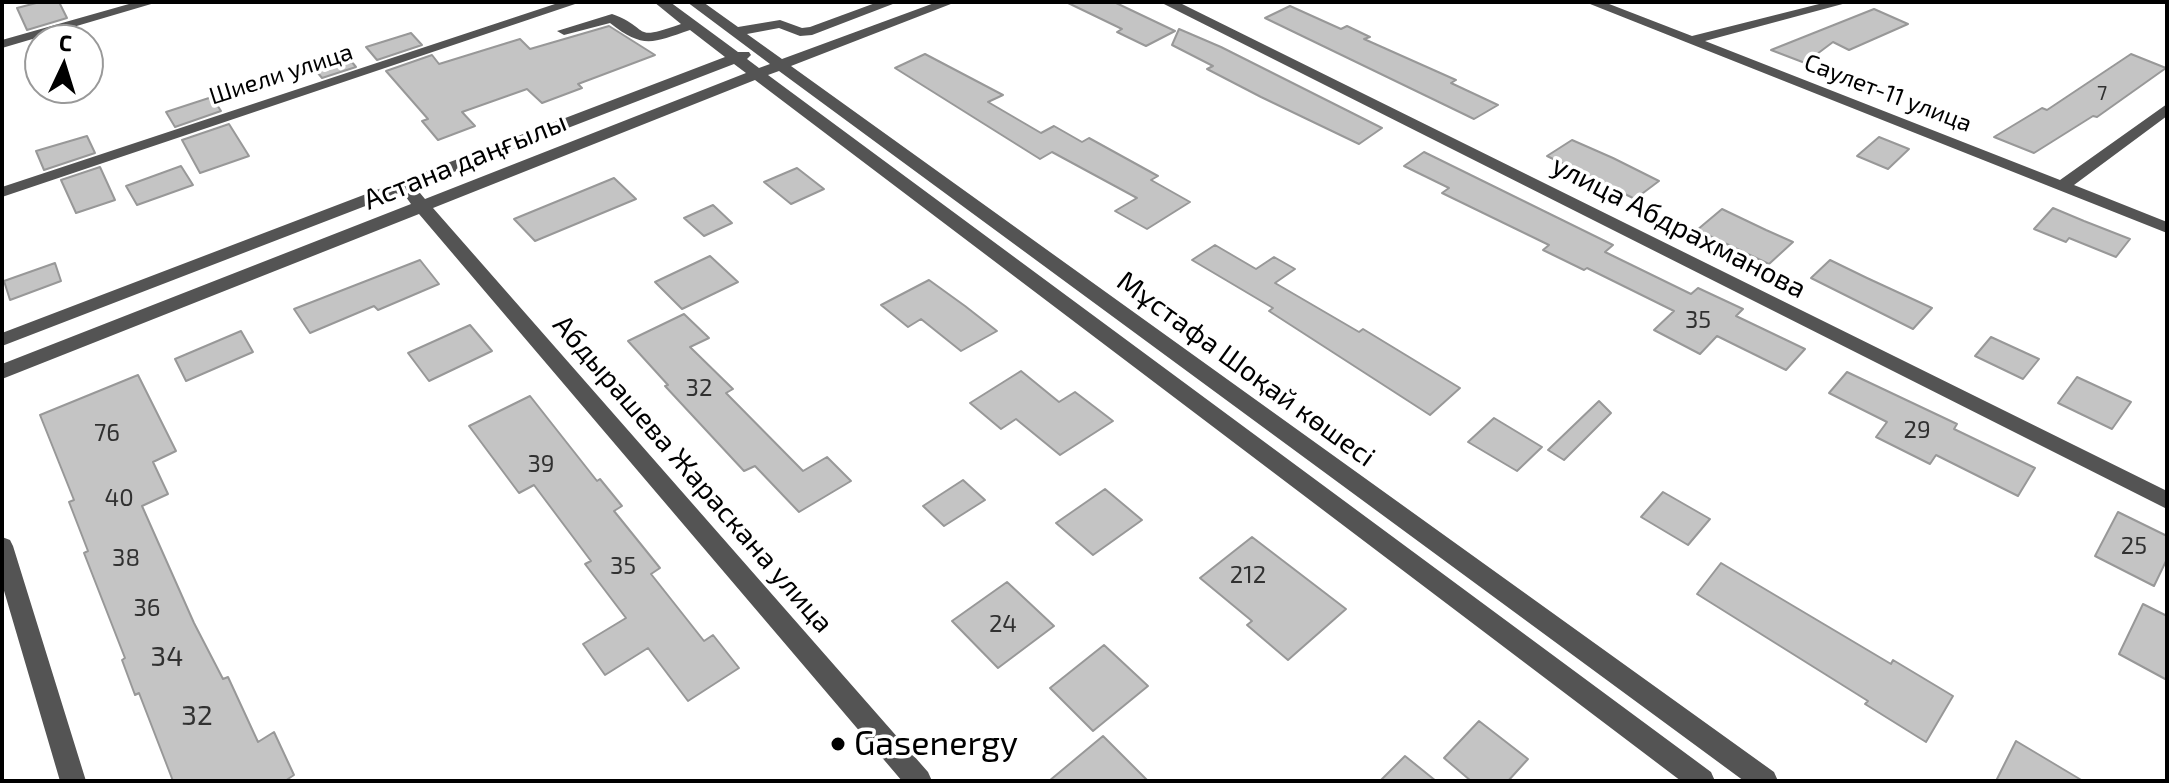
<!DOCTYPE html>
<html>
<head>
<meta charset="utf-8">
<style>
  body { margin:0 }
  #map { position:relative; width:2169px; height:783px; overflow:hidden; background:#fff; font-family:"Exo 2",sans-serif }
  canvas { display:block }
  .frame { position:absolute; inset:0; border:4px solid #000; pointer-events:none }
  .north { position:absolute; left:24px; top:24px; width:80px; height:80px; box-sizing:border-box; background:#fff; border:2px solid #999; border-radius:50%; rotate:4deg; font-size:22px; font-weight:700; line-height:32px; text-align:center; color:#000 }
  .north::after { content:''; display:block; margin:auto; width:28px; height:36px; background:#000; clip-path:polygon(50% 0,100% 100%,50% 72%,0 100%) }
</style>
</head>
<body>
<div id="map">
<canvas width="2169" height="783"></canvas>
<div class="frame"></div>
<div class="north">С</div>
</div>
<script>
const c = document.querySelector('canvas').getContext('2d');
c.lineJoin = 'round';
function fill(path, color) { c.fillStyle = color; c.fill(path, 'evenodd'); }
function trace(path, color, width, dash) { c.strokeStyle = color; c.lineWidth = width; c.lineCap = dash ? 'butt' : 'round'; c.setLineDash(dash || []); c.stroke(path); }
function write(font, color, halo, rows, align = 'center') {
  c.font = font + ' "Exo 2",sans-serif'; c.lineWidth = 7; c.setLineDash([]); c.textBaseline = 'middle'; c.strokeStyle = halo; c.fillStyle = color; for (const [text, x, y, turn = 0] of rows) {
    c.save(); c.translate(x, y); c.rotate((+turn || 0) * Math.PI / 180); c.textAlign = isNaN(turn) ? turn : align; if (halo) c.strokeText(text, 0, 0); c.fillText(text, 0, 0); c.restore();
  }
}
const building = new Path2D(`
  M40 2H59L67 18 27 30 17 8Z
  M1066 2H1114L1175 31 1146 46 1117 32 1122 29Z
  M1290 6 1341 29 1347 26 1370 37 1364 39 1456 80 1451 83 1498 105 1474 119 1265 18Z
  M1874 9 1908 24 1849 50 1833 42 1805 63 1771 50Z
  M609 26 655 55 578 84 582 88 542 103 527 89 462 112 475 126 438 140 422 121 428 119 386 71 432 55 439 64 520 39 530 49Z
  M1179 29 1221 47 1382 128 1359 144 1261 97 1207 69 1213 66 1172 45Z
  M411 33 422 45 377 60 366 47Z
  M343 51 356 67 322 78 309 62Z
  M925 54 1003 95 988 102 1041 133 1054 126 1082 142 1089 138 1158 176 1151 180 1190 202 1147 229 1115 211 1137 198 1052 152 1040 159 895 68Z
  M2131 54 2166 68 2097 117 2093 116 2034 153 1994 137 2042 108 2047 110Z
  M212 97 221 111 175 127 166 112Z
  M229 124 249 156 200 173 182 140Z
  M87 136 95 153 44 170 36 151Z
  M1879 137 1909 149 1888 169 1857 156Z
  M1572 140 1613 158 1659 181 1635 199 1547 156Z
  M1424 152 1613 245 1605 252 1691 294 1698 288 1743 309 1736 316 1805 349 1786 370 1717 336 1700 354 1654 330 1674 311 1587 268 1584 270 1543 250 1549 245 1442 193 1449 188 1404 166Z
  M181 166 193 185 137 205 126 186Z
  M100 167 115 200 76 213 61 180Z
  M797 168 824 189 791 204 764 182Z
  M614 178 636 199 535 241 514 219Z
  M713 205 732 223 704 236 684 218Z
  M2053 208 2084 221 2130 239 2116 257 2069 238 2066 242 2034 229Z
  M1722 209 1766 230 1793 242 1769 264 1697 230Z
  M1215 245 1256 269 1274 257 1295 269 1275 283 1359 332 1363 329 1460 388 1430 415 1269 311 1273 308 1192 260Z
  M710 256 738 282 682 309 655 282Z
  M420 260 439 284 378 310 374 306 310 333 294 309Z
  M1830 260 1867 278 1932 308 1913 329 1811 278Z
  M55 263 61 281 10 300 4 281Z
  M929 280 965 306 997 331 961 351 921 319 908 327 881 305Z
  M684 314 709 338 690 347 733 389 726 393 803 471 827 457 851 481 799 512 755 466 744 471 665 386 668 385 628 341Z
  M470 325 492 351 429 381 408 353Z
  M241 331 253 352 186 381 175 359Z
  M1991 337 2039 359 2023 379 1975 356Z
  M1021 371 1059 402 1075 392 1113 421 1060 455 1016 419 1001 429 970 403Z
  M1847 372 1957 424 1954 429 2035 468 2018 496 1936 455 1930 464 1876 437 1887 422 1829 393Z
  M138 375 176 451 153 462 168 494 142 506 194 623 223 679 228 677 258 742 274 732 294 775 285 781H173L139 693 135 695 122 660 125 658 84 553 88 551 69 502 74 500 40 415Z
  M2077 377 2131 402 2112 429 2058 403Z
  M530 396 597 481 600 479 622 506 614 511 660 568 651 574 704 641 713 635 739 668 688 701 648 648 605 675 583 644 626 618 585 564 591 561 534 485 519 493 469 426Z
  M1599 401 1611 413 1564 460 1548 450Z
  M1494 418 1542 447 1517 471 1468 442Z
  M963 480 985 500 944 526 923 506Z
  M1105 489 1142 520 1093 555 1056 523Z
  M1663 492 1710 519 1688 545 1641 517Z
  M2118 512 2167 536V559L2154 586 2095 556Z
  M1252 537 1346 609 1288 660 1247 625 1252 621 1200 578Z
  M1721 563 1891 664 1893 660 1953 696 1926 742 1865 704 1868 701 1697 594Z
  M1007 582 1054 626 998 668 952 621Z
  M2143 604 2167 616V680L2119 654Z
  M1104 645 1148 686 1093 731 1050 688Z
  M1479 721 1528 759 1508 781H1471L1444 758Z
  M1103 736 1148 781H1049Z
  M2016 741 2083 781H1996Z
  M1405 756 1436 781H1380Z`);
const minor = new Path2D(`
  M136 2H158L2 48V40Z
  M561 2H581L2 197V187Z
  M654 2H670L738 52H749L751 55 747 59 759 68 770 64 687 2H703L738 27 780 20 802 28 810 27 878 2H898L812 35 800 36 779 28 747 34 782 59 937 2H956L791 66 1774 772 1778 781H1744L779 71 768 75 1711 772 1715 781H1681L755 80 433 208 928 772 932 781H902L419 214 2 379V364L411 204 406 197 408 193H420L425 199 746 73 734 64 2 346V333L725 57 690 30C652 43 643 49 610 23L564 35 557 31 612 14C653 29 629 42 681 24Z
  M1160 2H1178L2167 491V509Z
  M1585 2H1604L1692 36 1827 2H1850L1705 41 2060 180 2167 104V116L2074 185 2167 222V233Z
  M2 537 10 540 13 546 86 781H60L2 584Z`);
const markers = [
  [838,744,8,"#000"]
];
const farNumbernames = [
  ["7",2102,93]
];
const farStreetnames = [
  ["Шиели улица",281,74,-18],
  ["Саулет-11 улица",1888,93,21]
];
const numberNames = [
  ["35",1698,320],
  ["32",699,388],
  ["29",1917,430],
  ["76",107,433],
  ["39",541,464],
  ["40",119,498],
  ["25",2134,546],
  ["38",126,558],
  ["35",623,566],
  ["212",1248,575],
  ["36",147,608],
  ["24",1003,624]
];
const streetNames = [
  ["Астана даңғылы",465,161,-22],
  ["улица Абдрахманова",1679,227,27],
  ["Мұстафа Шоқай көшесі",1246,369,36],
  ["Абдырашева Жараскана улица",693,474,49]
];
const nearNumbernames = [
  ["34",167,657],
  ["32",197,716]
];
const nearPoinames = [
  ["Gasenergy",854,744]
];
fill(building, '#c4c4c4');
trace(building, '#989898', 2);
fill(minor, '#545454');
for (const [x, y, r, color] of markers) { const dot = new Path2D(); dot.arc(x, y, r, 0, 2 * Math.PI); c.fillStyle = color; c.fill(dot); trace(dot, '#fff', 3); }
write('20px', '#313131', null, farNumbernames);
write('24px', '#000', '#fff', farStreetnames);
write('24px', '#313131', null, numberNames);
write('28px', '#000', '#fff', streetNames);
write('28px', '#313131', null, nearNumbernames);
write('34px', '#000', '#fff', nearPoinames, 'left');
</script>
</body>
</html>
